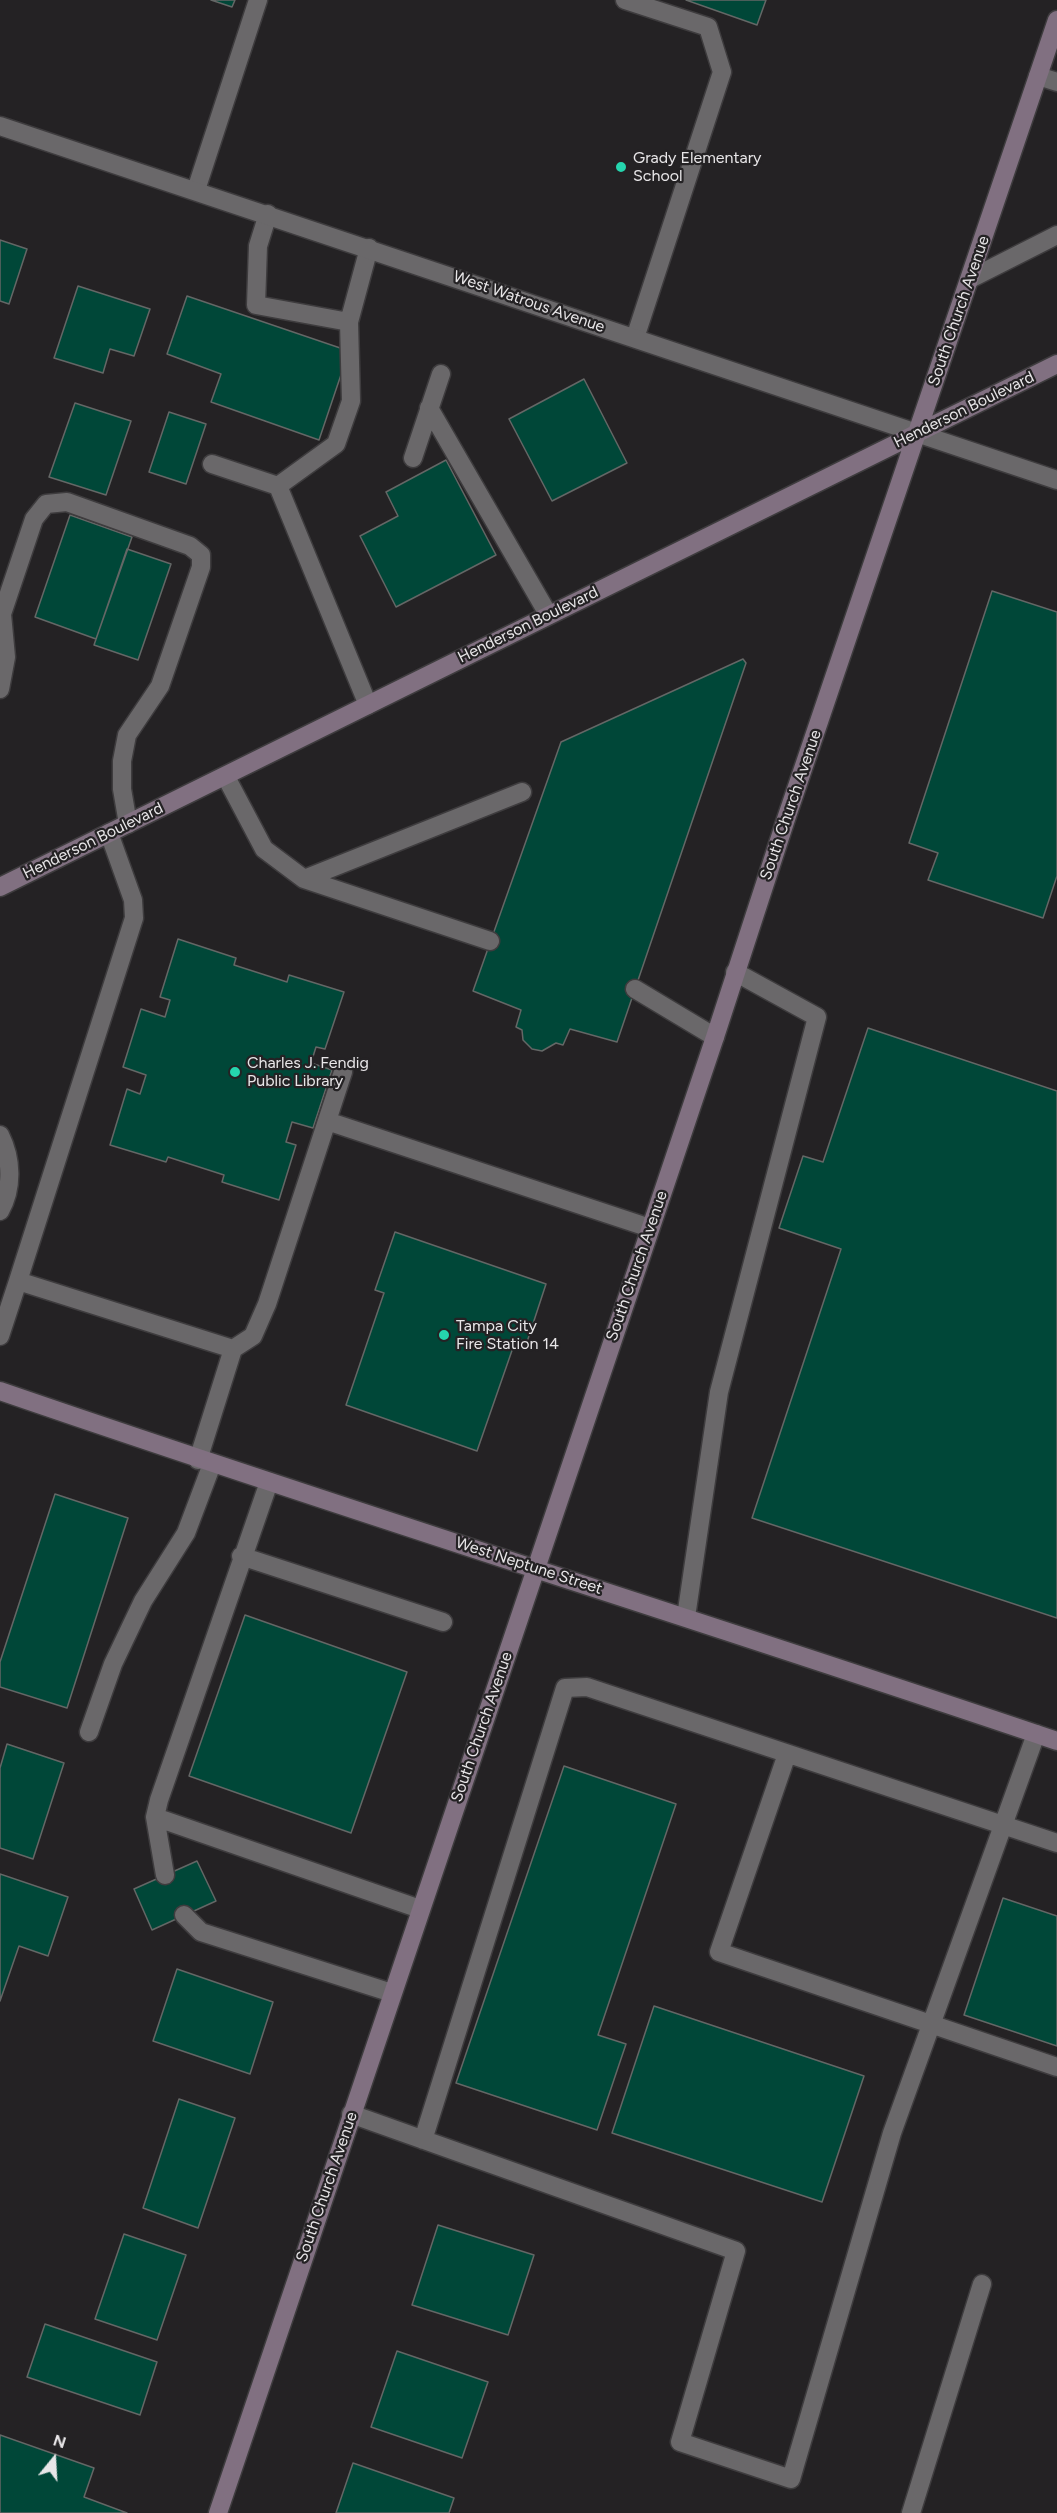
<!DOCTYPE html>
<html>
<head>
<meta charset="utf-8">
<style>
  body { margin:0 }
  #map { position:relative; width:1057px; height:2513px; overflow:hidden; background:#242224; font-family:Figtree,sans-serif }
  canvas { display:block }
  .north { position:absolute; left:24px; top:2429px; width:60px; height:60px; -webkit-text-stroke:4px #242224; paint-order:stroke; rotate:18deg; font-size:16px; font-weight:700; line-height:24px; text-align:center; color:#e8e6e8 }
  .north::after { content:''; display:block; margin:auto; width:21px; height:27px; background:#e8e6e8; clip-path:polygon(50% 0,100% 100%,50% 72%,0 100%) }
</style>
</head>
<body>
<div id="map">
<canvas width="1057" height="2513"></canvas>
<div class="north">N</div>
</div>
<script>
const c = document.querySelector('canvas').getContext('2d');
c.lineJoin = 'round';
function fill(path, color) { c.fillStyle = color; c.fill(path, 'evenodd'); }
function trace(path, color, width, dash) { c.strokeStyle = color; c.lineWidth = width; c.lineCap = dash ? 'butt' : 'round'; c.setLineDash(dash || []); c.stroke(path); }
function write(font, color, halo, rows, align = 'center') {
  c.font = font + ' Figtree,sans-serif'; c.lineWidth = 4.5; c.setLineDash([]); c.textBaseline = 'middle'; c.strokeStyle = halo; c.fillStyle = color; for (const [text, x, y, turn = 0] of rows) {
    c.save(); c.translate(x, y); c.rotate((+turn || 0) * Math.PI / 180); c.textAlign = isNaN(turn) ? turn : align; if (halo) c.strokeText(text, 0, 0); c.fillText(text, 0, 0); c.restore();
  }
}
const building = new Path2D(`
  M211 0H235L232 7Z
  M686 0H766L757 25Z
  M0 240 27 249 9 304 0 301Z
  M78 286 150 309 134 356 110 349 103 373 54 358Z
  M187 296 349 351 319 440 211 402 221 374 167 354Z
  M584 379 627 463 552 501 509 419Z
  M75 403 131 421 106 495 49 477Z
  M169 412 206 424 186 484 149 472Z
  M446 460 496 555 396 607 360 536 398 516 386 492Z
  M70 515 132 537 96 639 35 617Z
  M127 549 171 564 138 660 94 645Z
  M992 591 1057 612V876L1043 918 928 880 938 853 909 843Z
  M743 659 746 663 617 1042 570 1029 563 1045 556 1043 542 1051 532 1049 523 1040 522 1030 516 1027 521 1010 473 991 561 742Z
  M178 939 236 958 234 965 287 982 289 975 344 992 325 1049 316 1047 311 1063 332 1070 313 1128 292 1122 286 1142 296 1145 279 1200 222 1182 224 1175 168 1157 166 1162 110 1145 127 1089 140 1094 146 1075 123 1067 141 1009 165 1017 170 1000 160 997Z
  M868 1028 1057 1091V1618L752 1518 841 1249 779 1228 803 1156 823 1162Z
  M395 1232 546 1284 527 1342 516 1339 477 1451 346 1405 384 1293 375 1290Z
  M55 1494 128 1518 67 1708 0 1687V1662Z
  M245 1615 407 1672 351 1833 189 1776Z
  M7 1744 64 1763 33 1859 0 1848V1768Z
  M564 1766 676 1804 598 2035 626 2044 597 2130 456 2083Z
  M197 1861 216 1901 152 1930 134 1889Z
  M0 1874 68 1897 48 1956 19 1946 0 2001Z
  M1003 1898 1057 1916V2046L964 2015Z
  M177 1969 273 2002 250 2074 153 2041Z
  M654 2006 864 2076 822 2202 612 2133Z
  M179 2099 235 2118 198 2228 143 2208Z
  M438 2225 534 2255 508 2335 412 2305Z
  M124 2234 186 2255 157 2340 95 2319Z
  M45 2324 157 2362 140 2415 27 2377Z
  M397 2351 488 2382 462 2458 371 2427Z
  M0 2435 94 2468 84 2497 127 2513H0Z
  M353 2463 454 2498 449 2513H336Z`);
const lane = new Path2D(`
  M625 0 708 27 722 72 635 338
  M1038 76 1057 82
  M196 190 258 0
  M268 214 258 246 256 305 349 322 351 401 336 444 278 486 368 705
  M970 279 1057 235
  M349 322 369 248
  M429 408 548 614
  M413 458 441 374
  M212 464 278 486
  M0 689 6 657 2 614 34 519 46 504 67 502 190 546 201 555V567L160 686 127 735 122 761V789L128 824
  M226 777 264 849 304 879 490 941
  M304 879 522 792
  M635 989 715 1037
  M327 1121 650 1228
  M0 1135C12 1159 13 1188 0 1211
  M18 1281 134 918 133 900 109 833
  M0 1336 18 1281 233 1349 198 1460
  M233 1349 253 1336 267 1304 343 1072
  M241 1556 443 1622
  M686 1617 719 1392 817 1017 735 972
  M89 1732 113 1664 143 1601 186 1533 212 1464
  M787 1754 719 1952 1057 2067
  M155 1817 420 1909
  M165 1875 155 1817 159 1800 269 1482
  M184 1915 201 1932 392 1993
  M351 2114 736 2251 680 2442 791 2479 892 2133 1036 1734
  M423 2140 565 1688 587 1687 1057 1843
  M911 2513 982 2284`);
const street = new Path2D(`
  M0 126 1057 480`);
const secondary = new Path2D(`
  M0 887 1057 364
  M0 1391C351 1512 706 1622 1057 1741
  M218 2513 715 1037 787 816 1057 20`);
const markers = [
  [621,167,6,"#25d5ae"],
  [235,1072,6,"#25d5ae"],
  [444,1335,6,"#25d5ae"]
];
const poiNames = [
  ["Grady Elementary",633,158],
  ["School",633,176],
  ["Charles J. Fendig",247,1063],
  ["Public Library",247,1081],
  ["Tampa City",456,1326],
  ["Fire Station 14",456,1344]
];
const streetNames = [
  ["West Watrous Avenue",529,302,19],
  ["South Church Avenue",959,311,-71],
  ["Henderson Boulevard",964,410,-26],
  ["Henderson Boulevard",528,625,-26],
  ["South Church Avenue",791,805,-71],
  ["Henderson Boulevard",93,841,-26],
  ["South Church Avenue",637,1266,-71],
  ["West Neptune Street",529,1566,18],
  ["South Church Avenue",482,1727,-71],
  ["South Church Avenue",327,2187,-71]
];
fill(building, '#004738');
trace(building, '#646766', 1.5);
trace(lane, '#3e3c3e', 21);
trace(street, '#3e3c3e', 21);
trace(secondary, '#3e3c3e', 21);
trace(lane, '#6a686a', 18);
trace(street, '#6a686a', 18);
trace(secondary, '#817081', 18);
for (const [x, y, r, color] of markers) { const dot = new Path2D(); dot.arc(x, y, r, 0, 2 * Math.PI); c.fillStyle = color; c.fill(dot); trace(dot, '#242224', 2); }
write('16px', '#e8e6e8', '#242224', poiNames, 'left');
write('16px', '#e8e6e8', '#242224', streetNames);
</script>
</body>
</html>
